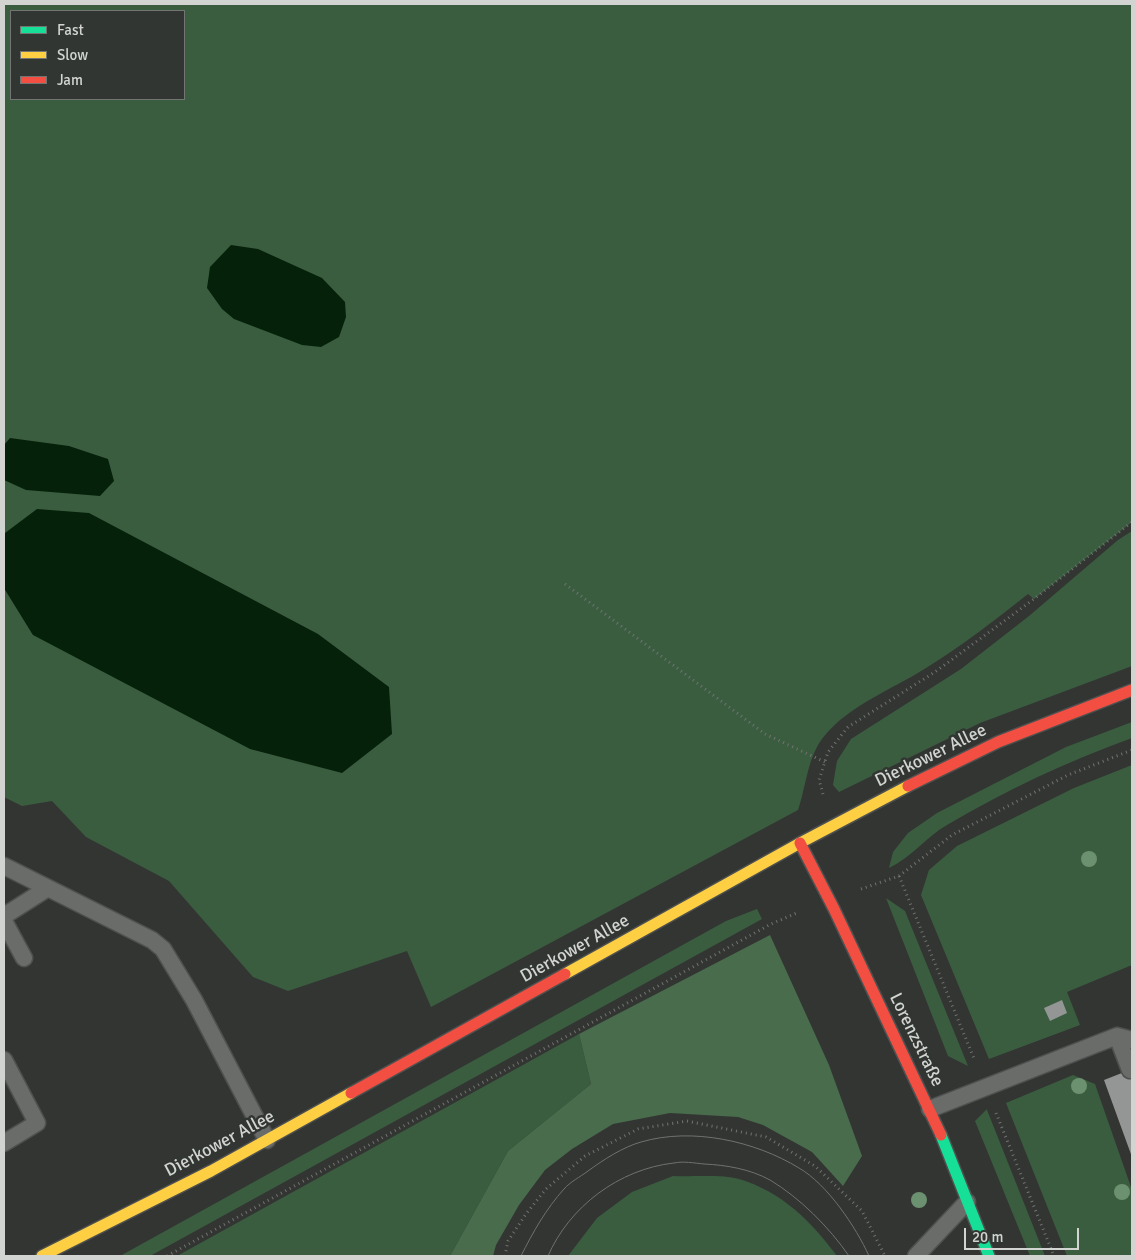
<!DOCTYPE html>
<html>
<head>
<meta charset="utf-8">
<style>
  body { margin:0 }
  #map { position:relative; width:1136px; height:1260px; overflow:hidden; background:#333533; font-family:Signika,sans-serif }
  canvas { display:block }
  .frame { position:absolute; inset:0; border:5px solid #d1d4d1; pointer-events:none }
  .legend { position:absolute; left:10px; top:10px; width:175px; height:90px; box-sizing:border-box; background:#323632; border:1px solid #727572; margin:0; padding:6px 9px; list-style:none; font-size:15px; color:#d1d4d1 }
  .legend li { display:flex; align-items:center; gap:10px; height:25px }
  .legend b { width:25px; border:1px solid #727572 }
  .scale { position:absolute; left:964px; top:1228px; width:115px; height:22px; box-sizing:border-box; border:2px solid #d1d4d1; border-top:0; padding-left:6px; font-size:15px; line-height:18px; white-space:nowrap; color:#d1d4d1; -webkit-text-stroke:4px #323632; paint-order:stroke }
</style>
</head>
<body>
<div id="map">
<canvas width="1136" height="1260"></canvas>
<div class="frame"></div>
<ul class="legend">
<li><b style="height:6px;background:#16e098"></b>Fast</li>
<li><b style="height:6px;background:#ffcf43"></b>Slow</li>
<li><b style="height:6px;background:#f24e42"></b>Jam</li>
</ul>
<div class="scale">20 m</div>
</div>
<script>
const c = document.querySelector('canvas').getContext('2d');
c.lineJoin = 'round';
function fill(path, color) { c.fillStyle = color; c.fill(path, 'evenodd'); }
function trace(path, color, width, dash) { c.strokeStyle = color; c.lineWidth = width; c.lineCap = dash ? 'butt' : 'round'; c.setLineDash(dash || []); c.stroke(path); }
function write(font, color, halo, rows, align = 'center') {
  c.font = font + ' Signika,sans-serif'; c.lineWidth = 5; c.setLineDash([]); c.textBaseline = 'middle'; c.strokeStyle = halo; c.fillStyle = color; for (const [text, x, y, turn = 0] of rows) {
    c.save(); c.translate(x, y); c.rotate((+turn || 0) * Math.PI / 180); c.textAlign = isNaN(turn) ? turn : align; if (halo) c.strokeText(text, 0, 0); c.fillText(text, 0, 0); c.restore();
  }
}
const green = new Path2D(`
  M4 4H1132V522L1034 599 1028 594C995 620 962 646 926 668 890 691 841 708 818 745 807 764 805 790 798 810L431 1007 407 951 288 991 253 977 169 881 86 837 52 801 22 806 4 797V588L33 635 5 533 4 553ZM11 11H184V99H11Z
  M1132 531V666L980 723 839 792 833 785 837 761 851 739 961 669 1029 616 1118 540Z
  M1132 722V738C1068 761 1006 790 947 825 926 837 912 857 889 868L893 852 908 833 937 813 1066 747Z
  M1132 765V965L1067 992 1080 1025 989 1059 921 895 929 870 957 846 1074 788Z
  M886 898 905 911 968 1066 948 1056Z
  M757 909 762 919 150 1256H120L726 921Z
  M579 1034 591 1084 508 1151 450 1256H177Z
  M1073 1075 1095 1084 1132 1190V1256H1067L1006 1103Z
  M987 1109V1110L1045 1256H1030L975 1121Z
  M673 1176C692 1177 721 1174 739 1179 782 1192 811 1221 837 1256H568L597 1218 632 1192Z`);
const forest = new Path2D(`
  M770 935 829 1065 862 1156 843 1186 812 1152 763 1125 738 1117 670 1113 613 1124 572 1149 545 1170 519 1205 496 1245 493 1256H450L508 1151 591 1084 579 1034Z`);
const water = new Path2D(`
  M231 245 258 249 322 278 345 302 346 317 339 337 321 347 302 345 234 319 222 309 207 288 210 267Z
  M10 438 69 446 108 459 114 481 100 496 26 490 4 480V445Z
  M37 509 89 513 318 634 389 687 392 734 342 773 250 749 33 635 4 588 5 533Z`);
const building = new Path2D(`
  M1062 1000 1067 1013 1050 1021 1044 1008Z
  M1132 1069V1157L1104 1080Z`);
const path = new Path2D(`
  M565 584 765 734 825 762
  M823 794 819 780 828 752 848 727 935 672 1034 599 1132 522
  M899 876 975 1061
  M861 889 899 876 952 835 1068 775 1132 750
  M996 1113 1054 1256
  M167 1256 771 924 799 912
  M505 1256 508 1241 526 1214 546 1189 585 1156 638 1129 687 1121 766 1137 815 1166 862 1211 885 1256`);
const lane = new Path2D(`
  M4 866 152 940 163 949 194 1000 267 1140
  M4 916 48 888
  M4 921 24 958
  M1117 1036 1130 1070
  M4 1060 37 1123 4 1143
  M930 1109 1117 1036 1132 1040
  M916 1256 967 1202`);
const fast = new Path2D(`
  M941 1135 989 1256`);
const slow = new Path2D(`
  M565 974 800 843 908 786
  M42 1256 211 1171 351 1093`);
const jam = new Path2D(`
  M908 786 998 742 1132 690
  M800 843 834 909 941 1135
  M351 1093 565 974`);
const tram = new Path2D(`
  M521 1256C533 1232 546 1209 564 1189 570 1182 580 1177 588 1171 603 1160 623 1147 641 1142 692 1127 755 1141 799 1168 827 1184 856 1227 869 1256
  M548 1256C569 1207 619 1169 674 1163 683 1161 694 1163 704 1164 726 1165 750 1169 770 1180 800 1198 829 1227 849 1256`);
const trees = [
  [1089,859],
  [1079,1086],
  [1122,1192],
  [919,1200]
];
const streetNames = [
  ["Dierkower Allee",931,756,-26],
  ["Dierkower Allee",575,949,-29],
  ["Lorenzstraße",916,1040,64],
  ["Dierkower Allee",220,1144,-28]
];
fill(green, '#3b5d3f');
fill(forest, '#486c4c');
fill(water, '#06210a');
fill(building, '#949595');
trace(lane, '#4e514f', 19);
trace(fast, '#4e514f', 14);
trace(slow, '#4e514f', 14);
trace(jam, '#4e514f', 14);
trace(path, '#727372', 3, [1, 4]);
trace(lane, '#6a6c6a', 16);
trace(fast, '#16e098', 11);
trace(slow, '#ffcf43', 11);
trace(jam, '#f24e42', 11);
trace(tram, '#707170', 1);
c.fillStyle = '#6c9170';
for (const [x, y] of trees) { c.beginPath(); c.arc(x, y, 8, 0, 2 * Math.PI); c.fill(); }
write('18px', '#d1d4d1', '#323632', streetNames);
</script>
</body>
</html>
